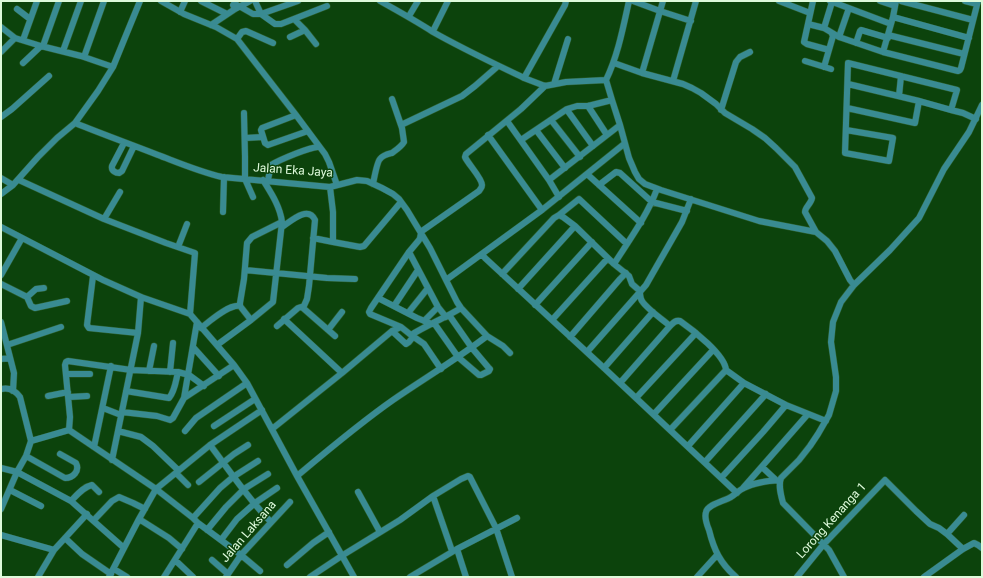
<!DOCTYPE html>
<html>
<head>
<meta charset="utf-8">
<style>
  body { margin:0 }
  #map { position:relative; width:983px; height:578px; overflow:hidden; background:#0c430c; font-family:Roboto,sans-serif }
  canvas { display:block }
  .frame { position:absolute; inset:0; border:2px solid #defadb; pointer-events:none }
</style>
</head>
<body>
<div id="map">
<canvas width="983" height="578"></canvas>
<div class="frame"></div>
</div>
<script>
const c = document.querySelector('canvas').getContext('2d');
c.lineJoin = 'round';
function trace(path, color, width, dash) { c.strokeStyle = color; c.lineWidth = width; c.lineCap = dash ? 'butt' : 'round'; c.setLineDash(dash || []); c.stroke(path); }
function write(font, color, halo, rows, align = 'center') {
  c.font = font + ' Roboto,sans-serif'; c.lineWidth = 3; c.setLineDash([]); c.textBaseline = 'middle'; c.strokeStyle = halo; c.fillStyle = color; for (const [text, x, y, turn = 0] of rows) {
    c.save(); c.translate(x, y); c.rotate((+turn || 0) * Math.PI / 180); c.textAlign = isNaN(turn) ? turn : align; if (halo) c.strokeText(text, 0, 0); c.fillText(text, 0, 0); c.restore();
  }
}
const minor = new Path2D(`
  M161 1 184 14 216 27 237 39 296 115
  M201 1 227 14
  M255 1 261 14 298 1
  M380 1C398 11 416 21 433 32 463 49 493 63 524 78
  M566 1 565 5 524 78 545 86 566 82 606 80 612 100 620 125 629 158 635 172 639 179 645 184 661 190 759 221 816 232 827 241 835 251 850 280 854 285
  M633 1 660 11 691 21
  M779 1 810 13
  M813 1 804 42 807 44 829 50
  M830 1 891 24
  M880 1 895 6
  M901 1 973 20
  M965 1 977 4
  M832 2 824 28 839 37
  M239 6 253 14H261L275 24H281L327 6
  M849 8 839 37 883 52 958 71 960 70 961 68 978 1
  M17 9 30 19
  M235 9 233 5 236 1
  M180 12 185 1
  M409 16 418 1
  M893 17 969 38
  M294 19 305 30 316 44
  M808 24 824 28
  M211 25 235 9 250 1
  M1 27 15 38 41 46 81 56 113 67
  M433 31 448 1
  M888 35 964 54
  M290 37 305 30
  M237 39 242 32 246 31 273 43
  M23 40 37 1
  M856 43 860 31 861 30 888 38
  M43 46 59 1
  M63 51 81 1
  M1 52 15 38
  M883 52 893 17 896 1
  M84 57 104 1
  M805 61 831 69
  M23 63 41 46
  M614 63 642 73 683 84 692 88 701 93 716 104 725 113 752 129 765 138 776 148 795 167 812 198C811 204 805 207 805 212L816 232
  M824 67 833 36 832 34
  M642 73 663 1
  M606 80C618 55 623 28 629 1
  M673 81 696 1
  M554 84 568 39
  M899 96 901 76
  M919 101 951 110
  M588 106 607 135
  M847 108 915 123 919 101 848 84
  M567 110 593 146
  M721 110 736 62 740 57 750 52
  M244 113 245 157V179L253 197
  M1 117 12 109 49 76
  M551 120 580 157
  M507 121 549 180 559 197
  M75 123C102 134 130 144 158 155 179 163 200 172 222 177L330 187 357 180 367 181 382 188 393 194 399 199 407 210 430 248 446 280 542 210 624 144
  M401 125 462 96 475 86 498 66
  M536 130 565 168
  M846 130 893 138 889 161 845 153 848 63 957 90 951 110 963 113 976 119
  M308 131 268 145 265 143 261 130 262 128 296 115 325 154 329 162 337 185
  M488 135 542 210
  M245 138 263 137
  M521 140 567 109 577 106H588L612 100
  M124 143 112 166C111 171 116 173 119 173L122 171 134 146
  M587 174 641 223
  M1 178 13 185
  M19 180 104 219 166 243 195 253 190 314
  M268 180 271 165C279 160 312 146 319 147
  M549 180 620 125
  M373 184C374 179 377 162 380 159 383 155 388 154 392 153 396 150 401 147 404 142L402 128 392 99
  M599 185 616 172 620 173 652 202 687 211
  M330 187 333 212V242L360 247 364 246 401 202
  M1 194 13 185 38 157 57 138 75 123 98 91 113 67 124 40 140 1
  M223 212 224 177
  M559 215 579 199 627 244
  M104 219 120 192
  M1 227 103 280 141 297 190 314 234 365 247 383 297 476 354 577
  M282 227C291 221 308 205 315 220L309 286 307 299 303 308
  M313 238 333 242
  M178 247 187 224
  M409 252 438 307 446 317
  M482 254 485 258 604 368 737 493
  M614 264C630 239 647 216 657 189
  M245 270 327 278 355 279
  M502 274 554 218 559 215 563 217 575 226 614 264 629 276 632 284 640 291C640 294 640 298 642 301 647 309 662 319 670 326
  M1 275 22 238
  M93 276 87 325 89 328 138 333
  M446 280 457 302 461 308 487 336 503 346 510 353
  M1 284 27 297 36 289 44 288
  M518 289 575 226
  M27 297 31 306 35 308 67 301
  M378 298 417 318 432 324
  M535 305 592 242
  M240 306 251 320
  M394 306 418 270
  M408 313 428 288
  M284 319 342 373
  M552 320 608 258
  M424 321 438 307
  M1 322 14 373 13 391
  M434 323 458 357 479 375H481L489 371 490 369 488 367 472 348 449 315
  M277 326 298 308 301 307 303 308 335 336
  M401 327 370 314 369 312 371 308 409 252 419 240 420 238 421 233 422 231 479 191C481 188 482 188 482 185 482 178 468 164 465 157L466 154 521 109 545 86
  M201 328C210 321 229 304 240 306V303L244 279 247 243 252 237 282 222
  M328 330 342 312
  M392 331 406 344 409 342 413 337
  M411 335 424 344 441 369
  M570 337 620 279 626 273
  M7 345 61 327
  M217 345 251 320 273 302 282 222C280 206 271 193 263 180
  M193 347 219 376
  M587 352 646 285 682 222 691 199
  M1 359 10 358
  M604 368 653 312
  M149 371 154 346
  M170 372 173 343
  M67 374H90
  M620 383 670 326C673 323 675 320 680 321 693 330 725 355 726 370L744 383
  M1 389C9 387 15 390 20 397L31 441 26 456 17 472 1 509
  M126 391 169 398C175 391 176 380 178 372
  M48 396 68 392
  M69 397 87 396
  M184 398 234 365
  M636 398 696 333
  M103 408 121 415
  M122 412 157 416 170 420 173 418 184 398 197 322
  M654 414 713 350
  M214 426 255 399
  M272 429 342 373 392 331 401 327 411 335C427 325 445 318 461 308
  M69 430 70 417 65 365 66 362 68 361 131 370 178 372 189 375 204 386
  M670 430 726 370
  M118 431 141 437 153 446 178 470
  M185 431 196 418 247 383
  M31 441 69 430 156 489 193 518 198 523 241 555 260 571
  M210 445C230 471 248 499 271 522
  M688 446 744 383 786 405 826 421
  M94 447 111 366
  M26 456 65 478C73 478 80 471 76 463L60 454
  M112 460 138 333 141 297
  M705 462 766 394
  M762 467 776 480
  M1 468 17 472 71 501 124 548
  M176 473 188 485
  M297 476C328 450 360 423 393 400 425 378 457 359 487 336
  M721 478 763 432 786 405
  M199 482 234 454 248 445
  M743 488 808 414
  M10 490 41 506
  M358 492 380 532
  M433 496 452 551
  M71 501C77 495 83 487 92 485L99 492
  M193 518 220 488 233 477 258 461
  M139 519 169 538 182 549
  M94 520 112 501 119 497 133 503 145 509
  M207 530 226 507 244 489 268 474
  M947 534 964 515
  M1 535 54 550
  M65 538 82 554 111 574
  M221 540 237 519 255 503 277 488
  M457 549 466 577
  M175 560 193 577
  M212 560 228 574
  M287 565 313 543 329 532
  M114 569 127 577
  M38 577 54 550 87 514
  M109 577 139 519 156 489 210 445 262 410
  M164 577 198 523
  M226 577 241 555 290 502
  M310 577 343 555 400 520 433 496 461 479 468 476 470 477 496 528 512 577
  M410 577 457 549 517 518
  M697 577 717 555
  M736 577C720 563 714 550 709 530 707 525 704 518 706 512 708 504 725 501 731 497 736 494 739 490 744 488 751 484 772 479 780 481
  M797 577 823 545 885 480 916 511 930 524 939 528 947 534 963 549
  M844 577 829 550 783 503C781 495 778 486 781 478L799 460 810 446 818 434 829 415 836 391V377L831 342 833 322 841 302 854 285 890 250 919 218 944 169 969 132 982 105
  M924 577 963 549 974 543 978 545 982 548`);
const streetNames = [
  ["Jalan Eka Jaya",293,171,4],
  ["Lorong Kenanga 1",832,521,-48],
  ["Jalan Laksana",249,532,-49]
];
trace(minor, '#2e602d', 7);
trace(minor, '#398b92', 6);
write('12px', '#defadb', '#0c430c', streetNames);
</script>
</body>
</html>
